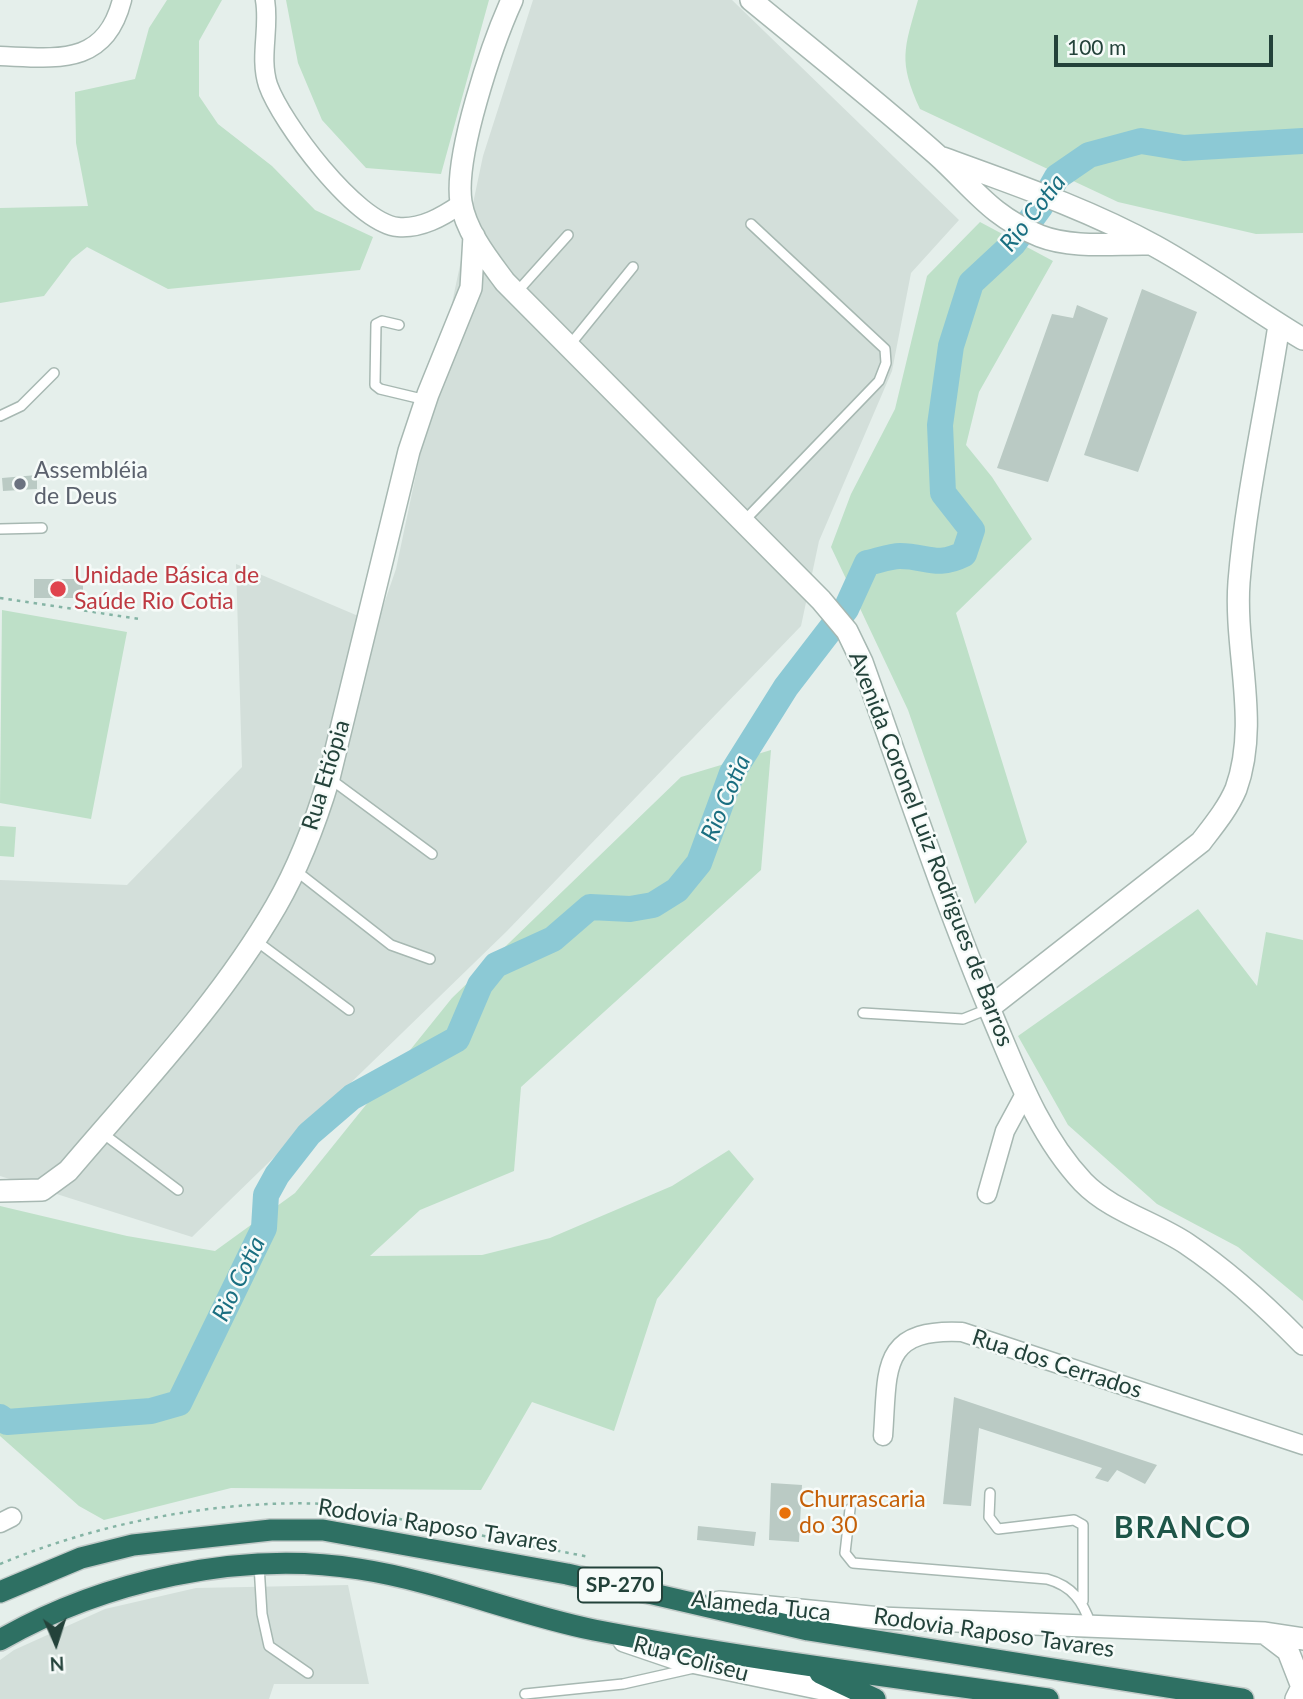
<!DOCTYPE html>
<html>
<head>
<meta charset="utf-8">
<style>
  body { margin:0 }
  #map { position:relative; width:1303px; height:1699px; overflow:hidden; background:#e5efeb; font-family:Lato,sans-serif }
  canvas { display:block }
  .north { position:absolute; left:21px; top:1608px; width:70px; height:70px; -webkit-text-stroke:5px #f6fbf9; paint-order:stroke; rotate:177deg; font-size:19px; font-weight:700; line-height:28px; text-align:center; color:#23423a }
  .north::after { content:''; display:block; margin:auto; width:24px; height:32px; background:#23423a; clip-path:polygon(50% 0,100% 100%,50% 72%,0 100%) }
  .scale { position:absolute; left:1054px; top:35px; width:219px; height:32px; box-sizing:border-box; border:4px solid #23423a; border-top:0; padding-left:9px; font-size:21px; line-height:24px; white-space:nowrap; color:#23423a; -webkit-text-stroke:5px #f6fbf9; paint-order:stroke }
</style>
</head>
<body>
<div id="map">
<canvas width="1303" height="1699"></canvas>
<div class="north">N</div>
<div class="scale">100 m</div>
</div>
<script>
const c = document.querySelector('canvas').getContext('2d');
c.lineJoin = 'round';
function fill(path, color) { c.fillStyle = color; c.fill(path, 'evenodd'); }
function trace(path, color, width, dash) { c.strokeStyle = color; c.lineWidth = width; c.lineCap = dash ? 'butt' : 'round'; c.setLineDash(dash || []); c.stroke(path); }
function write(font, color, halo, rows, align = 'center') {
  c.font = font + ' Lato,sans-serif'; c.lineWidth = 5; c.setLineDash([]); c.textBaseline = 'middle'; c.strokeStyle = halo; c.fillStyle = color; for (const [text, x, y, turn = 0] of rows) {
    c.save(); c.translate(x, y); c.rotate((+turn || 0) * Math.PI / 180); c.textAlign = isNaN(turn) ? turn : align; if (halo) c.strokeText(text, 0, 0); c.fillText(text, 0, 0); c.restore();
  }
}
const built = new Path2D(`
  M533 0H732L959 220 911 273 892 371 819 541 801 626 507 931 192 1237 0 1176V880L127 885 242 767 236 564 377 624 396 569 483 156Z
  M348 1585 369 1684H274L269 1699H0V1660L14 1650 105 1609 196 1588Z`);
const green = new Path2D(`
  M167 0H222L199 41V96L218 124 272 166 315 210 373 237 360 270 168 289 87 247 72 259 44 296 0 303V208L88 206 76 143 75 92 135 79 149 28Z
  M286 0H489L441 174 366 168 322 120 298 63Z
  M918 0H1303V233L1256 234 1118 202 920 109C898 61 904 49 918 0Z
  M980 222 1053 261 979 392 966 445 992 477 1032 539 956 613 1027 842 975 904 908 710 831 547 851 494 895 409 927 276Z
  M2 610 127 632 91 819 0 803Z
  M771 750 761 870 521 1087 514 1171 420 1210 370 1256 482 1255 550 1238 672 1186 729 1150 754 1179 657 1299 614 1431 532 1402 481 1490 231 1488 104 1520 79 1506 0 1436V1206L127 1236 215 1251 295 1193 452 998 681 777Z
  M0 826 16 827 14 857 0 856Z
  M1198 909 1257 986 1266 932 1303 940V1301L1238 1247 1157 1204 1068 1125 1018 1036Z`);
const river = new Path2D(`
  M0 1417 7 1422 151 1411 179 1403 264 1228 266 1195 277 1175 309 1134 352 1097 457 1039 480 985 496 965 553 939 590 907 630 909 653 905 677 890 699 863 732 773 786 687 846 609 867 563C877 561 890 556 900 556 927 556 936 568 964 554L972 530 943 493 940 425 951 346 971 283 1013 244 1040 207 1057 177 1089 155 1141 141 1184 148 1303 141`);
const building = new Path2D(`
  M1142 289 1197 312 1138 472 1084 455Z
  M1077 305 1108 318 1048 482 997 468 1052 314 1073 318Z
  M37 475V489L3 491 2 478Z
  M34 579H83V598H34Z
  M954 1397 1157 1465 1145 1484 1117 1470 1108 1482 1095 1478 1102 1468 979 1428 971 1506 943 1504Z
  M771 1483 802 1485 799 1542 769 1540Z
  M698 1526 756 1532 754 1546 697 1540Z`);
const path = new Path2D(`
  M0 598 140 619
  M0 1564C98 1523 219 1499 325 1504L589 1557`);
const service = new Path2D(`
  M516 293 568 235
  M399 325 382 321 376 324 375 385 380 389 426 400
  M569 346 633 267
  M0 416 21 406 54 373
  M744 521 879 381 886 363 885 349 751 224
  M0 529 42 528
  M329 778 432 854
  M295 870 391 945 430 959
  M255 940 349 1010
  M863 1013 963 1019 988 1009
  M101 1132 178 1190
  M990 1493 989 1517 998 1529 1074 1520 1083 1525V1601
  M850 1509 845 1553 853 1563 1047 1579C1073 1586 1083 1602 1091 1625
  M259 1565 262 1614 269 1646 308 1673
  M525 1694 623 1684 694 1668`);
const minor = new Path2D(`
  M265 0C270 28 259 57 268 85 281 122 356 223 398 227 421 229 442 217 461 204
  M0 56C56 58 105 67 122 0
  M987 1194 1005 1131 1025 1094
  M883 1436C888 1370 879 1328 962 1332L1303 1445
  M0 1523 12 1517`);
const tertiary = new Path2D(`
  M512 0C492 44 454 156 461 202 466 232 488 259 505 282L821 600 847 631 862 662C905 782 945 903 994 1020 1018 1077 1040 1136 1083 1182 1111 1211 1154 1222 1187 1244 1230 1273 1267 1307 1303 1344
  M751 0C813 51 876 101 936 154 973 187 990 216 1040 236 1073 249 1117 243 1151 244
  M943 158C1014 184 1088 209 1155 246 1206 274 1253 309 1303 339
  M989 1008 1201 842C1214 825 1228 808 1236 789 1260 722 1234 651 1239 582 1246 496 1266 411 1279 325
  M0 1191 42 1190 68 1171C140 1086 220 1003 276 906 298 868 316 821 329 778L409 451 428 394 471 288 474 236
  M719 1602 880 1618 1265 1633 1303 1639
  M1267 1635 1288 1651 1302 1687 1296 1699
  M624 1641 677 1659 861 1697`);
const motorway = new Path2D(`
  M0 1592 81 1558 133 1545 271 1530H323L567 1574 808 1630 1243 1699
  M0 1640C103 1581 240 1550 359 1569 438 1581 515 1614 594 1630 744 1659 896 1677 1048 1699
  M820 1673 875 1699`);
const markers = [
  [20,484,7,"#6b7280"],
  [58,589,9,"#e0444e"],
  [785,1513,7,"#e8710a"]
];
const shields = [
  [620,1585,84]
];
const shieldNames = [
  ["SP-270",620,1585]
];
const worshipNames = [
  ["Assembléia",34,471],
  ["de Deus",34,497]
];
const healthNames = [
  ["Unidade Básica de",74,576],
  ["Saúde Rio Cotia",74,602]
];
const streetNames = [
  ["Rua Etiópia",326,775,-73],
  ["Avenida Coronel Luiz Rodrigues de Barros",931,849,69],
  ["Rua dos Cerrados",1057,1364,18],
  ["Rodovia Raposo Tavares",438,1526,9],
  ["Alameda Tuca",761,1606,6],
  ["Rodovia Raposo Tavares",994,1633,8],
  ["Rua Coliseu",691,1659,15]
];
const foodNames = [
  ["Churrascaria",799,1500],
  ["do 30",799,1526]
];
const waterNames = [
  ["Rio Cotia",1033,213,-52],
  ["Rio Cotia",726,798,-67],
  ["Rio Cotia",239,1279,-64]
];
const districtNames = [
  ["BRANCO",1183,1528]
];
fill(built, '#d3dfda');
fill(green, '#bee0c8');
trace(river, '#8cc9d5', 26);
fill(building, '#bacac4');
trace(service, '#a7b8b2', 12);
trace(minor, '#a7b8b2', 21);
trace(tertiary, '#a7b8b2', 24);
trace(motorway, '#c1cac8', 24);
trace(path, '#85b4a5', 2.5, [3.5, 5]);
trace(service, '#fff', 9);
trace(minor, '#fff', 18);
trace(tertiary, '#fff', 21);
trace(motorway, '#2e7063', 21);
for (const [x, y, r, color] of markers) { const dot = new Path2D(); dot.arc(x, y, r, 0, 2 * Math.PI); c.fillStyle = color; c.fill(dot); trace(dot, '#f6fbf9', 2.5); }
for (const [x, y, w] of shields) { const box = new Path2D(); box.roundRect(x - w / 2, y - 17.5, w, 35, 5); c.fillStyle = '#f6fbf9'; c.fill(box); trace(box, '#23423a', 2); }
write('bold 21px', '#23423a', null, shieldNames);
write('23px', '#5b616d', '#f6fbf9', worshipNames, 'left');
write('23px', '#be3a42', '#f6fbf9', healthNames, 'left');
write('23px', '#23423a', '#f6fbf9', streetNames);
write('23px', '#c56008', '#f6fbf9', foodNames, 'left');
write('italic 24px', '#1a6f81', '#f6fbf9', waterNames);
c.letterSpacing = '2px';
write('bold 30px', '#1e5548', '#f6fbf9', districtNames);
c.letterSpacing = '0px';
</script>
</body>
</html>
